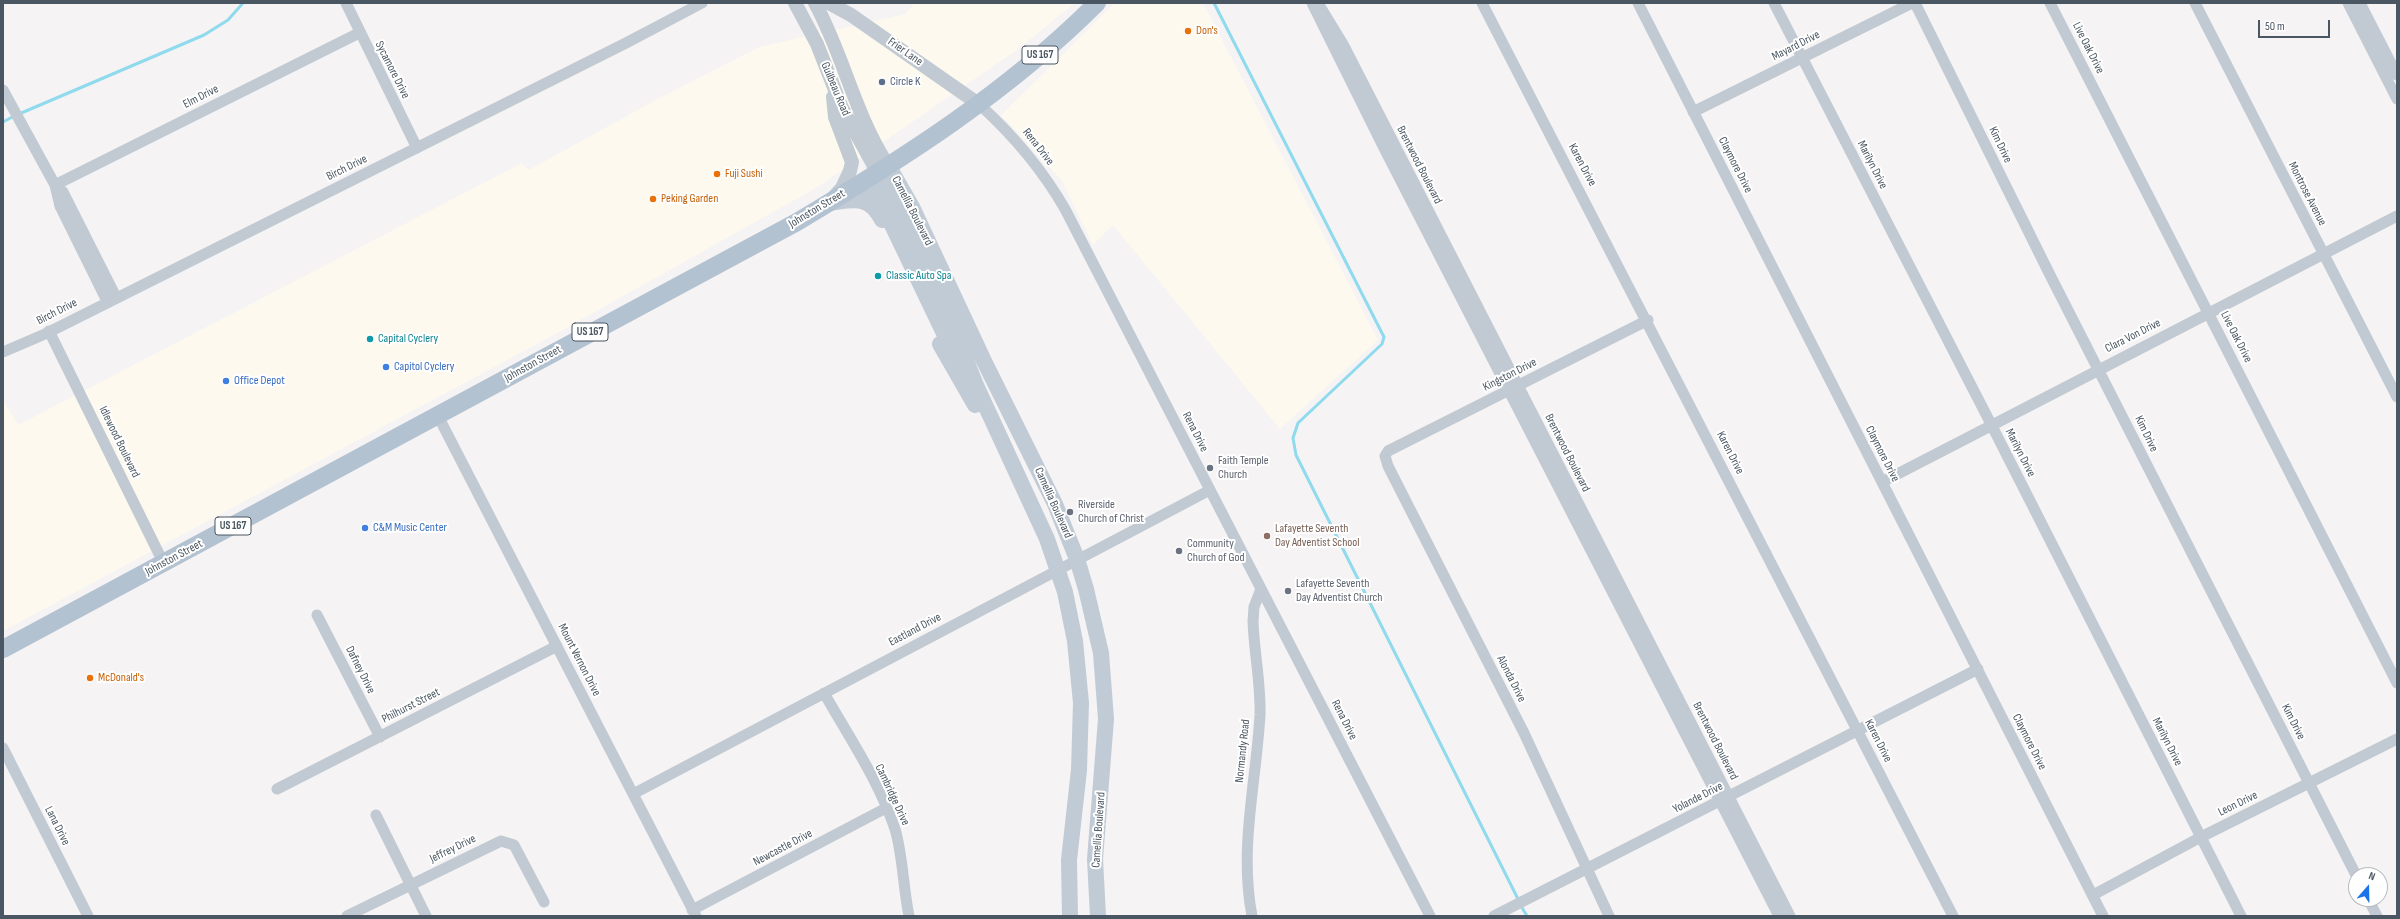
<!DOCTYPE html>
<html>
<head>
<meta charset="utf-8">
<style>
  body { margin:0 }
  #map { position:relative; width:2400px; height:919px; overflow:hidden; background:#f5f3f3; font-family:"Sofia Sans Condensed",sans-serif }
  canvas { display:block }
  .frame { position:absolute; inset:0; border:4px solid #4a5661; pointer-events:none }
  .north { position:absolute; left:2348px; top:867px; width:40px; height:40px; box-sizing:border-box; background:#fff; border:1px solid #b7bbc0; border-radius:50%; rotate:20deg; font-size:11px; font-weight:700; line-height:16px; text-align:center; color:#4a5661 }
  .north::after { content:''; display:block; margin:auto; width:14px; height:18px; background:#1a73e8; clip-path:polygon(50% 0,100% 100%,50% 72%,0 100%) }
  .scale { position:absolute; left:2258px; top:20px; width:72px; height:18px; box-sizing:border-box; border:2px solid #4a5661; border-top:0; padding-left:5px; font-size:12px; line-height:14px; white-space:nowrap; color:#4a5661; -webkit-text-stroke:3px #fff; paint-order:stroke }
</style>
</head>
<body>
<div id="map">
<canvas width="2400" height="919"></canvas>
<div class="frame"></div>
<div class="north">N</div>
<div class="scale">50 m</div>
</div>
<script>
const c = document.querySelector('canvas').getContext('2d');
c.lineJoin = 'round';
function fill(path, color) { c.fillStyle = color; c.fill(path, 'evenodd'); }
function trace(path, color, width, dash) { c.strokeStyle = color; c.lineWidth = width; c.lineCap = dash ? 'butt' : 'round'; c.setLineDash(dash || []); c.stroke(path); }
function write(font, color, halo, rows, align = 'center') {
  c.font = font + ' "Sofia Sans Condensed",sans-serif'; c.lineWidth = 4; c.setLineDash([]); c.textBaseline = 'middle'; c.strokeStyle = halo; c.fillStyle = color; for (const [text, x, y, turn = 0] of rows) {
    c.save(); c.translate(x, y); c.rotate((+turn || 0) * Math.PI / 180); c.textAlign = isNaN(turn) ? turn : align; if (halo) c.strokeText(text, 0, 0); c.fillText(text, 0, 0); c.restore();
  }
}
const commercial = new Path2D(`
  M914 3H1075L1017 50 816 188 550 337 3 631V400L18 425 522 163 529 170 652 102 759 47 906 14Z
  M1115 3H1203L1378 340 1280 429 1113 225 1093 245 1062 181 1001 115Z`);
const stream = new Path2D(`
  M1214 3 1384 337 1382 344 1298 423 1293 438 1296 455 1519 901
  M19 114 204 35 228 20 243 3
  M3 122 14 116
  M1521 906 1527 916`);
const minor = new Path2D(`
  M346 3 417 148
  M1312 3 1385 150 1779 916
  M1318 3 1343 44 1790 916
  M1482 3 1953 916
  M1638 3 2103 916
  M1774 3 1991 424 2241 916
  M1915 3 2050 275 2356 875
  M2050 3 2397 683
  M2195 3 2397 397
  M2348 3 2397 99
  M2360 3 2397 75
  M3 90 55 185 60 206 107 301
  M980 105C1014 136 1042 169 1065 209L1430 916
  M1693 112 1912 3
  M116 297 63 192 55 185 359 33
  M49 331 164 564
  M3 352 45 334 626 43 702 3
  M438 416 696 916
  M1882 482 2397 216
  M317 615 380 737
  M824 693C849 737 879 781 895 829 903 856 903 887 909 916
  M3 748 88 916
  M277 789 557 646
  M633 794 1210 490
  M376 815 426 916
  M2093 895 2201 837 2397 739
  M2368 899 2377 916
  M692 910 886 808
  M347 916 501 841 514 845 544 902
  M1252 916C1239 848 1256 784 1260 715 1261 684 1254 652 1253 621L1254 607 1261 589
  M1494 916 1978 669
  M1609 916 1524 733 1388 466 1385 456 1388 451 1648 320`);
const tertiary = new Path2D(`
  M795 3 817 44 842 108 878 173
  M815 3C844 56 855 116 889 167
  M829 3 851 15 980 105
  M833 97 835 117 852 162 850 171 842 188 833 198`);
const secondary = new Path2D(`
  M889 167 912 207 983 359 1055 504 1077 559 1086 589 1101 653 1106 719 1095 859 1098 916
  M878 173 940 294 975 383 1047 539 1065 592 1075 641 1081 703 1079 770 1069 860 1070 916
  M861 183 877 195 882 204 953 352
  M829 203C853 200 869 194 882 220
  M940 344 975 405`);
const primary = new Path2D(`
  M3 649 797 222C904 158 1008 92 1097 3`);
const markers = [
  [1188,31,4,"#e8710a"],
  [882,82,4,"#5c6f8a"],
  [717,174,4,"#e8710a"],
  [653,199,4,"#e8710a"],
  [878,276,4,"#0f9aa8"],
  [370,339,4,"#0f9aa8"],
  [386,367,4,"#3f7fe0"],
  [226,381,4,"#3f7fe0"],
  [1210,468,4,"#6b7280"],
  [1070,512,4,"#6b7280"],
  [365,528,4,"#3f7fe0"],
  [1267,536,4,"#8d6e63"],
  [1179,551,4,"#6b7280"],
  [1288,591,4,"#6b7280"],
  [90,678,4,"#e8710a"]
];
const shields = [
  [1040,55,36],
  [590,332,36],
  [233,526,36]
];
const shieldNames = [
  ["US 167",1040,55],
  ["US 167",590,332],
  ["US 167",233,526]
];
const foodNames = [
  ["Don's",1196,31],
  ["Fuji Sushi",725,174],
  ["Peking Garden",661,199],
  ["McDonald's",98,678]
];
const streetNames = [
  ["Mayard Drive",1796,46,-27],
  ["Live Oak Drive",2088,48,63],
  ["Frier Lane",905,52,35],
  ["Sycamore Drive",392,70,63],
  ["Guilbeau Road",835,89,67],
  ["Elm Drive",201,97,-27],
  ["Kim Drive",2000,145,64],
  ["Rena Drive",1038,147,52],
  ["Brentwood Boulevard",1419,165,63],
  ["Karen Drive",1582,165,62],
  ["Claymore Drive",1735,165,63],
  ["Marilyn Drive",1872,165,63],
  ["Birch Drive",347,168,-26],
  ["Montrose Avenue",2307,194,63],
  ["Johnston Street",817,209,-31],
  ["Camellia Boulevard",912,211,63],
  ["Birch Drive",57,312,-27],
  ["Clara Von Drive",2133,336,-27],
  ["Live Oak Drive",2236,337,63],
  ["Johnston Street",533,364,-29],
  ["Kingston Drive",1510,375,-27],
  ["Rena Drive",1195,432,63],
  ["Kim Drive",2146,434,64],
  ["Idlewood Boulevard",119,442,64],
  ["Brentwood Boulevard",1567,453,63],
  ["Karen Drive",1730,453,63],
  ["Marilyn Drive",2020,453,63],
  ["Claymore Drive",1882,454,63],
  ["Camellia Boulevard",1053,503,66],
  ["Johnston Street",174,558,-28],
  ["Eastland Drive",915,630,-28],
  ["Mount Vernon Drive",579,660,63],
  ["Dafney Drive",360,670,63],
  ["Alonda Drive",1511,679,63],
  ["Philhurst Street",411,706,-27],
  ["Rena Drive",1344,720,63],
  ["Kim Drive",2293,722,63],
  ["Brentwood Boulevard",1715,741,63],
  ["Karen Drive",1878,741,63],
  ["Claymore Drive",2029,742,63],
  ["Marilyn Drive",2167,742,63],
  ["Normandy Road",1243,751,-84],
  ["Cambridge Drive",892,795,65],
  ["Yolande Drive",1698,798,-27],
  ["Leon Drive",2238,804,-26],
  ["Lana Drive",57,826,63],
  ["Camellia Boulevard",1099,830,-86],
  ["Newcastle Drive",783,848,-28],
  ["Jeffrey Drive",453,849,-26]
];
const serviceNames = [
  ["Circle K",890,82]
];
const cultureNames = [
  ["Classic Auto Spa",886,276],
  ["Capital Cyclery",378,339]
];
const shopNames = [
  ["Capitol Cyclery",394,367],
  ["Office Depot",234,381],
  ["C&M Music Center",373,528]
];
const worshipNames = [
  ["Faith Temple",1218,461],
  ["Church",1218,475],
  ["Riverside",1078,505],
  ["Church of Christ",1078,519],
  ["Community",1187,544],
  ["Church of God",1187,558],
  ["Lafayette Seventh",1296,584],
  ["Day Adventist Church",1296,598]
];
const educationNames = [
  ["Lafayette Seventh",1275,529],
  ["Day Adventist School",1275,543]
];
fill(commercial, '#fdf9ef');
trace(stream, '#90daee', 3);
trace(minor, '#c1cad2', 11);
trace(tertiary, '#c1cad2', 14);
trace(secondary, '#c1cbd6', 16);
trace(primary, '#b3c2d1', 18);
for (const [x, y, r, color] of markers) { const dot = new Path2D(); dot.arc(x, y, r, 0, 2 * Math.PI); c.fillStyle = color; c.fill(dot); trace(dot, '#fff', 1.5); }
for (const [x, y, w] of shields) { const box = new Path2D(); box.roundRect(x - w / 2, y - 9, w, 18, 3); c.fillStyle = '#fff'; c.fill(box); trace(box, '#4a5661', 1); }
write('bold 11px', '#4a5661', null, shieldNames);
write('12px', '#c56008', '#fff', foodNames, 'left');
write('12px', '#4a5661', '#fff', streetNames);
write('12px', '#4e5e75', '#fff', serviceNames, 'left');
write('12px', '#0d838f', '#fff', cultureNames, 'left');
write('12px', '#366cbe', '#fff', shopNames, 'left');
write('12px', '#5b616d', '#fff', worshipNames, 'left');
write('12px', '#785e54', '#fff', educationNames, 'left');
</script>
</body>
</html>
